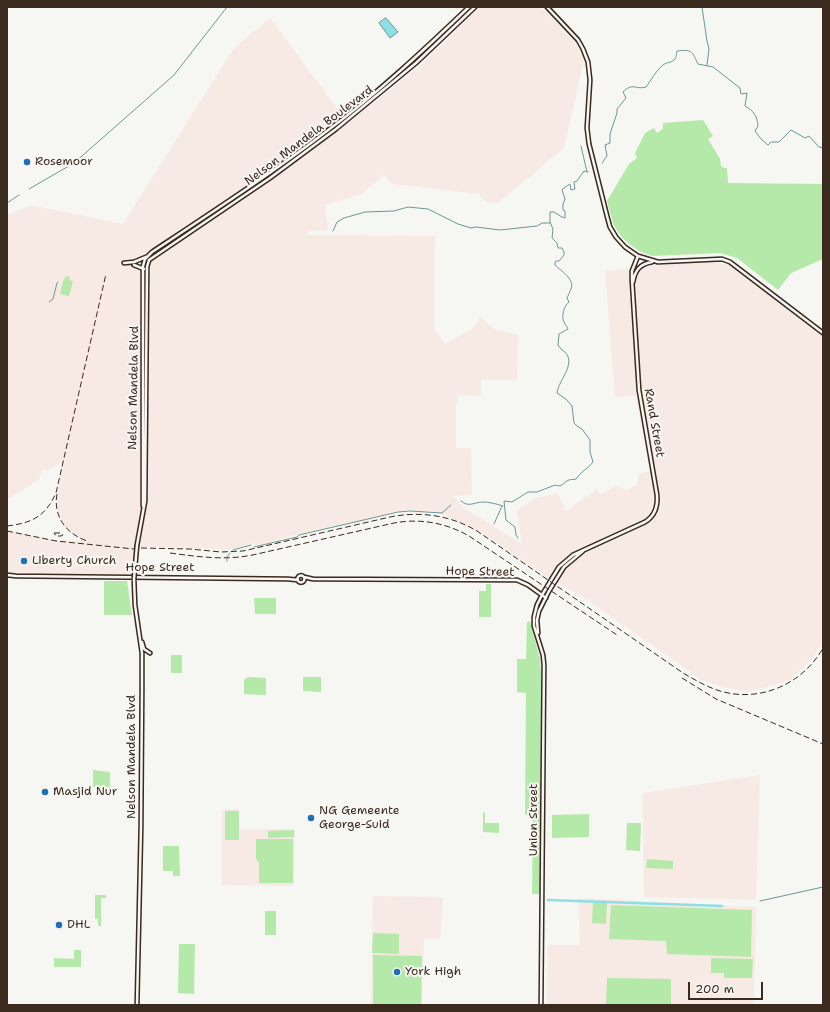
<!DOCTYPE html>
<html>
<head>
<meta charset="utf-8">
<style>
  body { margin:0 }
  #map { position:relative; width:830px; height:1012px; overflow:hidden; background:#f6f6f2; font-family:"Shantell Sans",sans-serif }
  canvas { display:block }
  .frame { position:absolute; inset:0; border:8px solid #3b2a1e; pointer-events:none }
  .scale { position:absolute; left:688px; top:982px; width:75px; height:18px; box-sizing:border-box; border:2px solid #3b2a1e; border-top:0; padding-left:5px; font-size:12px; line-height:14px; white-space:nowrap; color:#3b2a1e; -webkit-text-stroke:3px #f6f6f2; paint-order:stroke }
</style>
</head>
<body>
<div id="map">
<canvas width="830" height="1012"></canvas>
<div class="frame"></div>
<div class="scale">200 m</div>
</div>
<script>
const c = document.querySelector('canvas').getContext('2d');
c.lineJoin = 'round';
function fill(path, color) { c.fillStyle = color; c.fill(path, 'evenodd'); }
function trace(path, color, width, dash) { c.strokeStyle = color; c.lineWidth = width; c.lineCap = dash ? 'butt' : 'round'; c.setLineDash(dash || []); c.stroke(path); }
function write(font, color, halo, rows, align = 'center') {
  c.font = font + ' "Shantell Sans",sans-serif'; c.lineWidth = 4; c.setLineDash([]); c.textBaseline = 'middle'; c.strokeStyle = halo; c.fillStyle = color; for (const [text, x, y, turn = 0] of rows) {
    c.save(); c.translate(x, y); c.rotate((+turn || 0) * Math.PI / 180); c.textAlign = isNaN(turn) ? turn : align; if (halo) c.strokeText(text, 0, 0); c.fillText(text, 0, 0); c.restore();
  }
}
const built = new Path2D(`
  M480 7H541L577 45 584 59 564 148 497 204 485 201 479 194 392 184 384 175 361 194 325 205 328 230 307 231V235L435 236 434 329 445 344 471 330 481 317 494 329 518 335 517 380H481V396L458 395V404H456V448H471L472 495 454 496 461 506 522 544 517 511 535 498 557 493 566 511 597 489 600 495 616 486 627 490 637 485 639 474 650 471 636 396 615 397 605 271 697 262 729 264 823 338V637L820 647 811 660 790 680 748 692 718 686 702 680 583 597 545 576 479 531 438 512 408 510 395 512 365 521 299 534 255 547 254 542 242 547 228 550 185 547H135L132 576 30 575 7 573V531L55 540 89 541 77 537 69 531 63 523 58 513 57 501 62 461 49 470H42L38 480 7 500V216L30 205 123 224 234 48 270 18 348 123 421 65Z
  M760 775 756 900 644 897 643 793Z
  M222 809H239V829H295L294 886 222 885Z
  M373 896 443 897 440 939H424L422 1005H371Z
  M579 898 756 907 754 1005H547L548 945H580Z`);
const green = new Path2D(`
  M703 120 713 136 708 139 720 159 721 166 724 168H727L728 183 823 184V259L791 273 778 290 737 258 720 253 653 256C636 252 620 239 613 223 611 216 609 208 607 201L629 164 637 158 635 153 645 133 654 128 657 133 663 129V123Z
  M67 276 70 277 69 280 73 281 69 296 60 294C62 288 62 279 67 276Z
  M104 581H127L132 615H104Z
  M486 584H491V617H479V591H486Z
  M254 598H276V614H255Z
  M530 621 540 659 542 691 541 892 539 894H532L533 815H525L526 693 517 692V659H526L527 622Z
  M171 655H182V673H171Z
  M248 677 266 678V695L244 694V680Z
  M303 677H321V692L303 691Z
  M93 770 110 772V787H93Z
  M225 811H239V840H225Z
  M485 812V823H499V833L483 832V813Z
  M589 814V837L552 838V815Z
  M627 823H641L640 851 626 850Z
  M294 830V837L268 838V831Z
  M256 839H293V883H259V862L256 859Z
  M163 846H179L180 876H173V871H163Z
  M647 859 673 861V869L646 868Z
  M95 895H106V898H101V926H98V919H95Z
  M593 903H607L606 924 592 923Z
  M611 905 752 910 751 957 667 954 666 941 609 939Z
  M265 911H276V935H265Z
  M373 933 399 934V954L372 953Z
  M179 944H195L194 994 178 993Z
  M74 950H81V967H54V958L74 959Z
  M373 955 422 956 421 1005H373Z
  M711 958 753 959 752 978H724V973H711Z
  M607 978 671 979V1005H606Z`);
const water = new Path2D(`
  M386 18 398 32 390 38 379 23Z`);
const stream = new Path2D(`
  M702 7 707 41 709 49 707 65
  M581 146 587 172
  M602 163 607 156 605 145 610 143V134L617 113V109L626 98 623 92C633 82 635 90 646 87 652 79 655 72 663 65 666 62 671 63 674 60 677 57 676 54 677 51 693 49 692 52 698 64L713 67 740 88 741 94 747 93 745 106C754 111 757 116 758 126L755 131 761 139 768 145 771 142H779L791 130 805 138 809 136 819 147 823 148
  M29 189 74 163 174 75 227 7
  M7 203 19 195
  M333 231 337 222 344 218 365 212 394 211 408 207 428 209 458 224 471 228 476 227 500 230 537 226 542 223H550
  M49 302 53 299 57 283 58 282
  M461 501C469 508 474 502 483 502 489 502 497 504 503 506
  M494 524 502 506
  M518 538 516 535 515 527 506 520 504 501 512 502 528 492H537L555 485C563 488 563 482 569 480 571 479 573 480 576 479 580 472 588 469 593 462L590 452V440L582 429 577 426 574 423 572 406 566 399 557 393C559 378 580 361 561 349L558 345 559 334 568 329C567 326 565 325 564 322 561 316 564 306 569 302L567 298C568 295 570 292 571 289 575 279 561 271 555 265V262L556 261H559L564 255V252L562 248H558L557 243 552 238 553 229 550 222V212H554L562 217 565 218V211L563 210V204L565 199 562 190 564 188 570 184 571 190 575 189 574 182 577 181 584 171 588 172
  M254 547 297 537 299 535 398 512 410 511 442 513 451 505
  M233 550 251 545
  M227 557 230 553
  M227 559V561
  M760 901 823 887`);
const canal = new Path2D(`
  M548 900 722 906`);
const minor = new Path2D(`
  M547 7 578 40 583 49 588 62 590 80 587 128 589 144 607 216 610 227 616 237 625 247 638 256 658 262 722 259 730 262 823 333
  M124 263 134 262 146 257
  M134 265 144 269
  M633 282C635 270 640 264 652 262
  M143 506V266L145 259 152 252C211 213 271 174 327 131 378 93 424 50 469 7
  M137 545 145 501 147 267 149 260 270 178 336 129 416 63 475 7
  M7 575 16 576 288 579 298 580
  M297.5 579a3.5 3.5 0 1 1 7 0a3.5 3.5 0 1 1-7 0Z
  M304 577 313 579 517 580 528 585 546 598
  M134 579 135 605 142 653V690L141 826 137 1005
  M538 633 537 620 539 611 549 591 564 567 583 551
  M142 642 144 649 150 653
  M541 1005 544 665 543 655 534 626V617L537 605 542 595 559 567 573 555 645 522C655 516 658 507 657 495L639 390 632 280V271L638 256`);
const rail = new Path2D(`
  M57 494C53 516 66 534 87 541
  M7 526C32 523 45 517 56 493L106 274
  M7 531 56 541 134 549
  M54 533H61L63 535 61 536H56Z
  M141 548 190 549 221 552 243 551 390 517C420 511 450 515 477 531L683 673C695 680 707 687 720 691 760 703 803 684 823 648
  M170 553C200 557 228 561 257 554L394 523C421 518 446 523 469 536L617 635
  M682 678 716 699 823 744`);
const minorBridge = new Path2D(`
  M134 579 137 545`);
const markers = [
  [27,162,4,"#1f6fb2"],
  [24,561,4,"#1f6fb2"],
  [45,792,4,"#1f6fb2"],
  [311,818,4,"#1f6fb2"],
  [59,925,4,"#1f6fb2"],
  [397,972,4,"#1f6fb2"]
];
const streetNames = [
  ["Nelson Mandela Boulevard",309,136,-37],
  ["Nelson Mandela Blvd",134,388,-89],
  ["Rand Street",654,423,80],
  ["Hope Street",160,568],
  ["Hope Street",480,572,1],
  ["Nelson Mandela Blvd",132,757,-90],
  ["Union Street",534,820,-90]
];
const poiNames = [
  ["Rosemoor",35,162],
  ["Liberty Church",32,561],
  ["Masjid Nur",53,792],
  ["NG Gemeente",319,811],
  ["George-Suid",319,825],
  ["DHL",67,925],
  ["York High",405,972]
];
fill(built, '#f7e9e3');
fill(green, '#b5e9a9');
fill(water, '#8ddfe5');
trace(water, '#6c9795', 1);
trace(stream, '#6c9795', 1);
trace(canal, '#8ddfe5', 2.5);
trace(minor, '#3b2a1e', 5.5);
trace(minor, '#f6f6f2', 2.5);
trace(rail, '#3b2a1e', 1, [6, 3]);
trace(minorBridge, '#3b2a1e', 5.5, []);
trace(minorBridge, '#f6f6f2', 2.5);
for (const [x, y, r, color] of markers) { const dot = new Path2D(); dot.arc(x, y, r, 0, 2 * Math.PI); c.fillStyle = color; c.fill(dot); trace(dot, '#f6f6f2', 1.5); }
write('12px', '#3b2a1e', '#f6f6f2', streetNames);
write('12px', '#3b2a1e', '#f6f6f2', poiNames, 'left');
</script>
</body>
</html>
